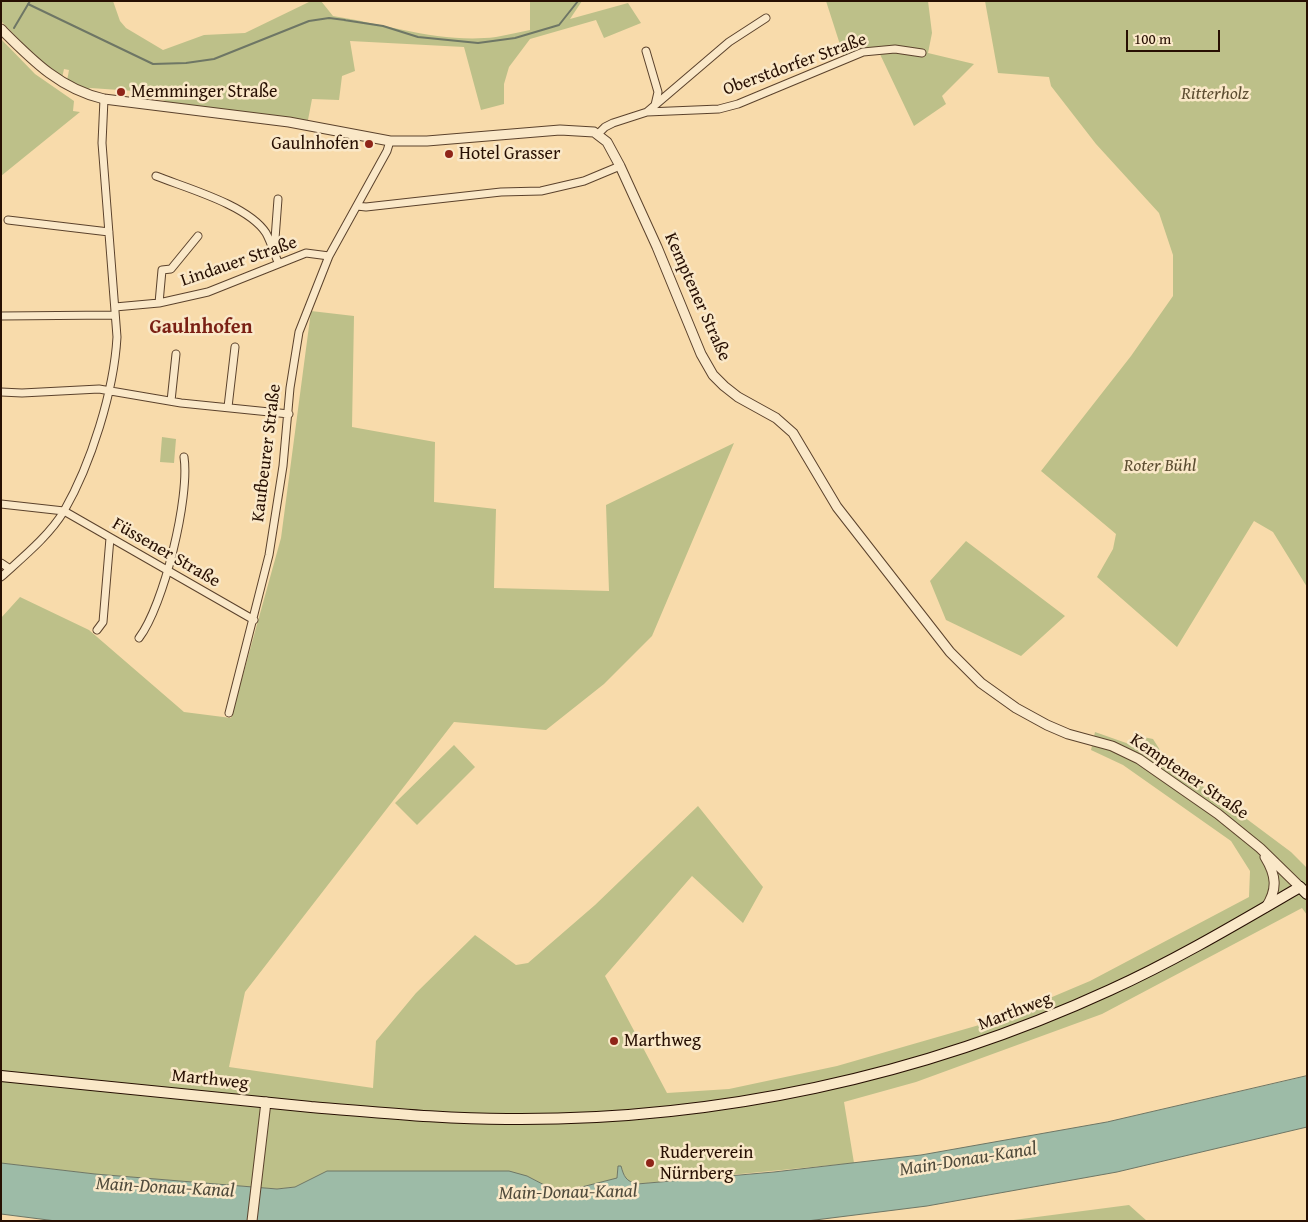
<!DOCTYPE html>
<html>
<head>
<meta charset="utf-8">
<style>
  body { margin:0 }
  #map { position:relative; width:1308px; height:1222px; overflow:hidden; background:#f8dbab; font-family:"Gentium Book Plus",serif }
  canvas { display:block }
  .frame { position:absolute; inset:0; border:2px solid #270f02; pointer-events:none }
  .scale { position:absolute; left:1126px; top:30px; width:94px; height:22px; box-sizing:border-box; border:2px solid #270f02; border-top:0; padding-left:6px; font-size:15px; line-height:18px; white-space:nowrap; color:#270f02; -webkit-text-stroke:4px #fae8c8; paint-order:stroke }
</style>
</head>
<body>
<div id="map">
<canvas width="1308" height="1222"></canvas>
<div class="frame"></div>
<div class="scale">100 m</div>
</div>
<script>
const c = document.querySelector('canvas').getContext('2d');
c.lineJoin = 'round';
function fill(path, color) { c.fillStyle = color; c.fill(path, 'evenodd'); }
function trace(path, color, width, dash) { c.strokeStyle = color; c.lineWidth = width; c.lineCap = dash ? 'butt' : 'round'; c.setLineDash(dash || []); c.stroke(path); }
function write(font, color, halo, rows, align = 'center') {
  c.font = font + ' "Gentium Book Plus",serif'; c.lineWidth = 5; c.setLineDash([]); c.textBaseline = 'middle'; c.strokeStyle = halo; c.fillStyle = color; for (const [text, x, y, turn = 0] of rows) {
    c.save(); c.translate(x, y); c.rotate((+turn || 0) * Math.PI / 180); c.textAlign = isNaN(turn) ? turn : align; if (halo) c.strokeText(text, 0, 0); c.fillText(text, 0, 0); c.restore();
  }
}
const green = new Path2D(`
  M1 1H113L120 21 126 28 163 50 204 35 245 33 311 1H321L333 16C386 24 442 44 496 37 508 35 519 32 530 30V1H582L570 19 628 3 641 23 604 38 596 20 530 39 509 67 504 84V104L481 110 464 47 350 41 355 71 342 76 339 100 312 99 308 120 175 104 134 91 90 88 88 90 67 81 69 70 64 69 62 78 46 67 1 21Z
  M826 1H928L932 33 928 53 974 64 942 96 946 104 914 126 878 50 844 57Z
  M985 1H1307V587L1273 532 1254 521 1177 647 1097 577 1113 549 1116 534 1041 471 1131 356 1173 296V255L1159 213 1096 144 1051 86 1049 77 998 73Z
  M1 39 35 74 74 101 73 111 80 112 1 176Z
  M311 311 354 316 352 427 435 442 434 502 496 509 494 588 609 591 606 505 734 443 652 636 604 684 546 730 454 722 245 992 229 1067 373 1088 376 1041 416 993 475 935 516 965 528 963 595 905 698 806 763 887 743 923 692 876 605 976 667 1093 729 1089 837 1066 1000 1019 1090 981 1249 897 1250 871 1231 841 1123 765 1091 750 1095 732 1129 744 1143 737 1153 739 1165 758 1291 852 1307 868V915L1302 908 1102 1014 916 1082 844 1102 854 1163 637 1184C626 1181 624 1177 621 1166H618L617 1178 570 1190 552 1189 527 1176 327 1171 295 1187 277 1189 95 1174 1 1163V618L20 597 89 630 184 712 231 718 281 538Z
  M162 437 176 439 174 463 160 462Z
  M966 541 1065 616 1021 656 946 620 930 581Z
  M454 745 475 767 417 825 395 803Z
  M1129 1205 1147 1221H1006Z`);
const water = new Path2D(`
  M1307 1076V1127L1117 1172 927 1206 807 1221H56L1 1214V1163L95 1174 277 1189 295 1187 327 1171H509L527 1176 552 1189 570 1190 617 1178 618 1166H621C624 1177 626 1181 637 1184L774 1172 921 1155 1107 1122Z`);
const stream = new Path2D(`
  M28 4 153 64 186 63 214 59 309 21 329 18 345 20
  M344 20 383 26 418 37 478 43 515 38 559 25 578 1
  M14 28 30 1`);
const minor = new Path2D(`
  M646 51 658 92 655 105
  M647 112 719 109 738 104 863 52 895 49 922 53
  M598 134 605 127 613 123 647 112 729 42 766 18
  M156 176C186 188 248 205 266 233 271 242 274 253 278 262
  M357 206 366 207 501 192 541 191 584 181 620 166
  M8 220 109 232
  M271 244 275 239 278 199
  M159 303 162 270 171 269 198 236
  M115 307 159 303 208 292 306 253 329 256
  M1 316 115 315
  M1 392 22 393 99 389 181 403 289 414
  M171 401 176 354
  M228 407 235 347
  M1 504 64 511 254 620
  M1 563 10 569
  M1 577C23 557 49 536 64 511 91 464 114 391 117 337L102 143 104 99
  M97 630 103 622 110 538
  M139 638C164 605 190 497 184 457
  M229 713 269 555 283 466 290 388 299 332 329 256 387 151 390 141`);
const tertiary = new Path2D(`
  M1 29C32 60 60 89 104 99L289 122 390 141H427L560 130 594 132 607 142 620 166 657 247 701 354 713 375 724 386 738 397 776 418 793 433 837 507 950 652 981 683 1016 708 1047 725 1068 734 1112 746 1139 759 1218 814 1260 848 1300 887
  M1265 857C1276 875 1278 889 1266 907
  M252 1221 266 1102`);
const secondary = new Path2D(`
  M1 1076C104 1086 208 1097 311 1107 376 1112 441 1119 507 1119 714 1121 921 1077 1110 990 1176 960 1238 923 1300 887L1307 894`);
const markers = [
  [121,92,5,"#8f2418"],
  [369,144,5,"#8f2418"],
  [449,154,5,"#8f2418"],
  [614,1041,5,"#8f2418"],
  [650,1163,5,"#8f2418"]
];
const streetNames = [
  ["Oberstdorfer Straße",795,65,-20],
  ["Lindauer Straße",239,262,-19],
  ["Kemptener Straße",697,297,66],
  ["Kaufbeurer Straße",267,453,-83],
  ["Füssener Straße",166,553,30],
  ["Kemptener Straße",1189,777,34],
  ["Marthweg",1015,1012,-21],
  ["Marthweg",210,1080,6]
];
const poiNames = [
  ["Memminger Straße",131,92],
  ["Gaulnhofen",359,144,"right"],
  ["Hotel Grasser",459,154],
  ["Marthweg",624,1041],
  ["Ruderverein",660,1153],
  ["Nürnberg",660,1174]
];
const parkNames = [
  ["Ritterholz",1215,94],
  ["Roter Bühl",1160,466]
];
const waterNames = [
  ["Main-Donau-Kanal",968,1160,-9],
  ["Main-Donau-Kanal",165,1188,3],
  ["Main-Donau-Kanal",568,1193,-1]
];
const quarterNames = [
  ["Gaulnhofen",201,328]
];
fill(green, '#bdc089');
fill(water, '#9dbba7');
trace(water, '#6e7665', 1);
trace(stream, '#6e7665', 2);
trace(minor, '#5b422c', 9);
trace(tertiary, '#5b422c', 11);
trace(secondary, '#270f02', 12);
trace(minor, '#fae8c8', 7);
trace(tertiary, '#fae8c8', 9);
trace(secondary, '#fae8c8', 10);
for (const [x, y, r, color] of markers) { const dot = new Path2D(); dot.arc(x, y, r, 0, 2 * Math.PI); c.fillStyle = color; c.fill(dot); trace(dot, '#fae8c8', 2); }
write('18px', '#270f02', '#fae8c8', streetNames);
write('18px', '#270f02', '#fae8c8', poiNames, 'left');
write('italic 18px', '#5c4d31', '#fae8c8', parkNames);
write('italic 19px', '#504b3c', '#fae8c8', waterNames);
write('bold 20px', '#7a1f14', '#fae8c8', quarterNames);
</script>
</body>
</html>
